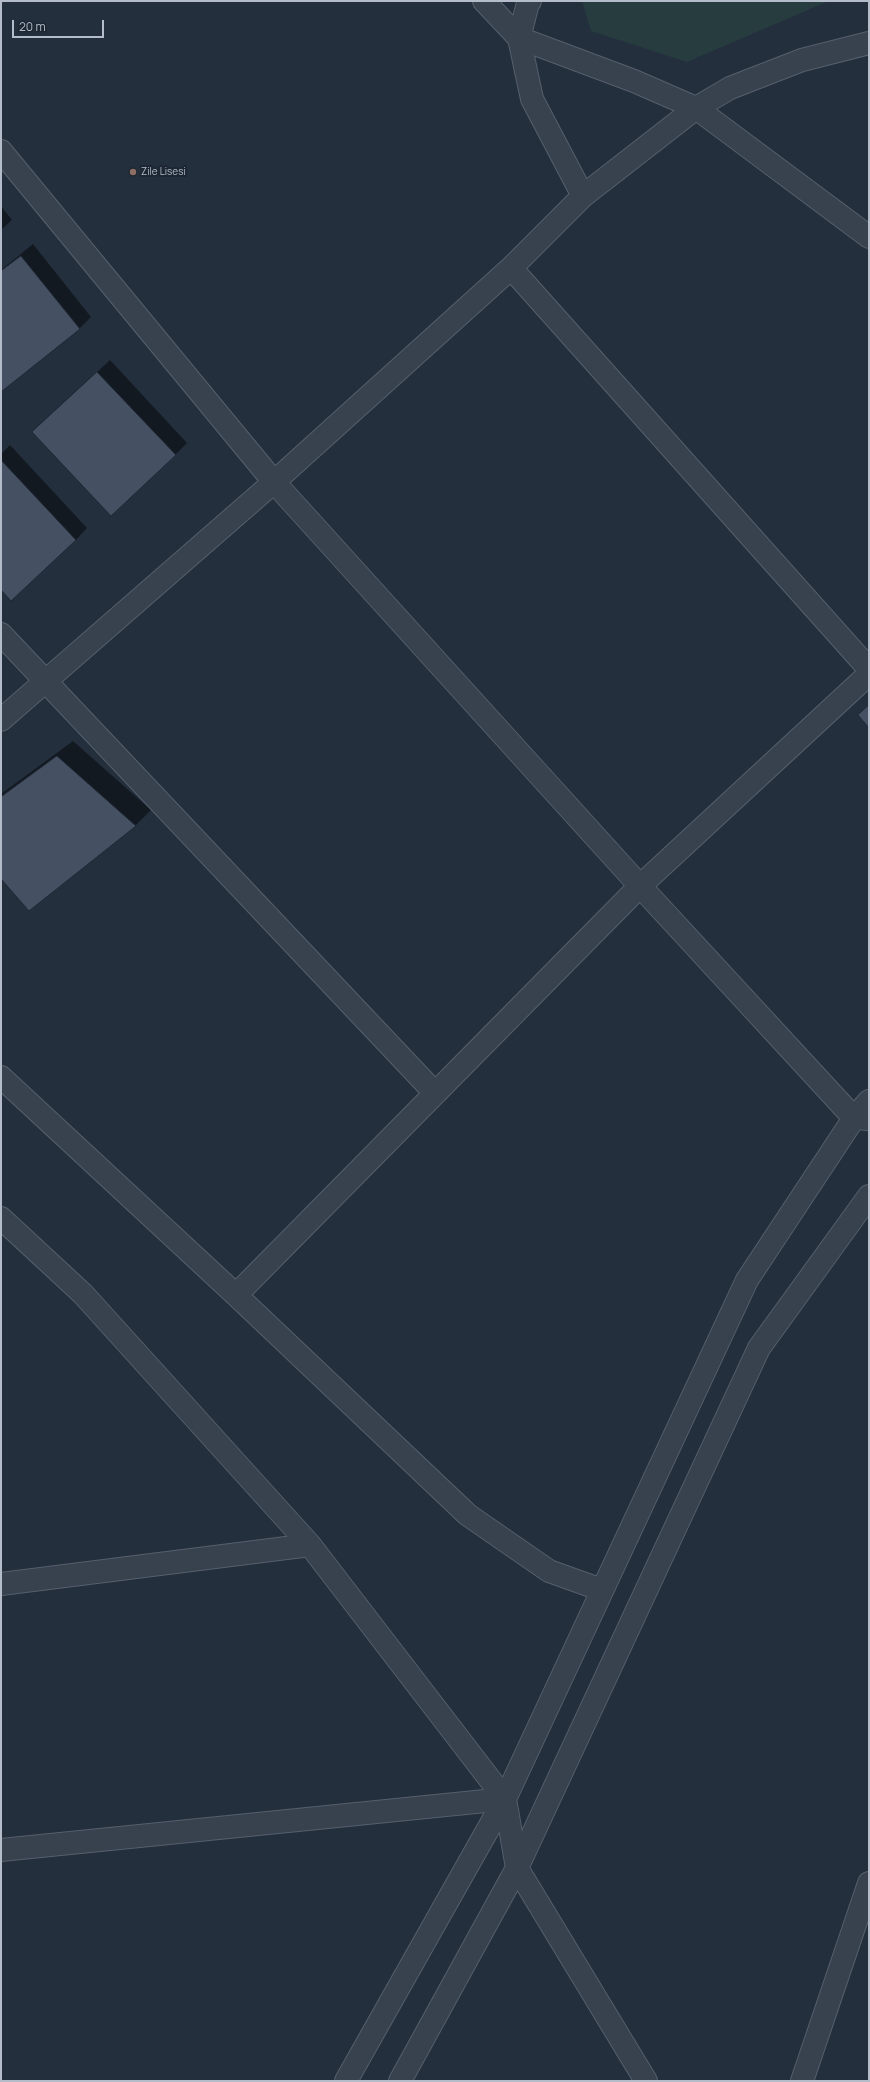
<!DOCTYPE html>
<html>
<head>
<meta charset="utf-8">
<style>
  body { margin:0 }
  #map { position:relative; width:870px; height:2082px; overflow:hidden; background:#242f3e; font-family:Manrope,sans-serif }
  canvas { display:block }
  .frame { position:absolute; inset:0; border:2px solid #b4bcc9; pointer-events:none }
  .scale { position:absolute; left:12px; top:20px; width:92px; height:18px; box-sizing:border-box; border:2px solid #b4bcc9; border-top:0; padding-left:5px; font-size:12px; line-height:14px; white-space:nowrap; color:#b4bcc9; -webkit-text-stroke:3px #1d2633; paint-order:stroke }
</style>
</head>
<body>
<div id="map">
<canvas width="870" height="2082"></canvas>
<div class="frame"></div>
<div class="scale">20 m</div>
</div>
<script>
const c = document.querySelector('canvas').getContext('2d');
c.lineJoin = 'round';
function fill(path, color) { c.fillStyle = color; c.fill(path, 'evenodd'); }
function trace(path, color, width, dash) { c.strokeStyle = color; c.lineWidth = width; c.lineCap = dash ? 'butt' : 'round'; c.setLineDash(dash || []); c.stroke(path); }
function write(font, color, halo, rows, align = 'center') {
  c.font = font + ' Manrope,sans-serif'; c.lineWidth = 4; c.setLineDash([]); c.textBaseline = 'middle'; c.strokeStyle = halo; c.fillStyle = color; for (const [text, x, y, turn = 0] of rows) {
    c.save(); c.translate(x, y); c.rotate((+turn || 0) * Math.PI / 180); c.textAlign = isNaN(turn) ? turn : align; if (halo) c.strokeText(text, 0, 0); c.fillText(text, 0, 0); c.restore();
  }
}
const green = new Path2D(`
  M582 1H829L687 62 591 31Z`);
const shadow = new Path2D(`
  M1 206 12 220 1 230Z
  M33 244 91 317 79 329 1 391V270Z
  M110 360 187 443 175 455 46 420Z
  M10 445 87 528 76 540 1 589V454Z
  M73 741 151 810 136 825 29 910 1 878V794Z`);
const building = new Path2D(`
  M21 256 80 329 1 392V271Z
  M97 372 176 455 111 516 32 432Z
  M1 460 76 540 11 601 1 590Z
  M869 705V728L858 715Z
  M57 756 136 826 29 911 1 879V797Z`);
const minor = new Path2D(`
  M484 1 519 38 634 81 696 108 869 237
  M530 1 528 3 519 38 532 99 583 196
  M1 151 274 482 640 886 854 1118 869 1119
  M511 268 869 669
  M1 634 435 1093
  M1 720 274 482 511 268 583 196 696 108 730 88 802 60 869 43
  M1 1077 236 1295 468 1515 549 1571 602 1590
  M1 1218 83 1294 310 1545 505 1799 517 1868 646 2081
  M236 1295 640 886 869 674
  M1 1584 310 1545
  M1 1850 505 1799
  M346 2081 505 1799 747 1280 854 1118 869 1101
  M400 2081 517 1868 759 1348 869 1196
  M802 2081 869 1883`);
const markers = [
  [133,172,4,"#8d6e63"]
];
const poiNames = [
  ["Zile Lisesi",141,172]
];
fill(green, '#263c3f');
fill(shadow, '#0007');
fill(building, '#455162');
trace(building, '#1f2835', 1);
trace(minor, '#565f6c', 24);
trace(minor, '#38414e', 22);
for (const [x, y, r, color] of markers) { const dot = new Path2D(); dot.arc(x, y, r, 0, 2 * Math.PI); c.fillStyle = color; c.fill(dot); trace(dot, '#1d2633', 1.5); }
write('10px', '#b4bcc9', '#1d2633', poiNames, 'left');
</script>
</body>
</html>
